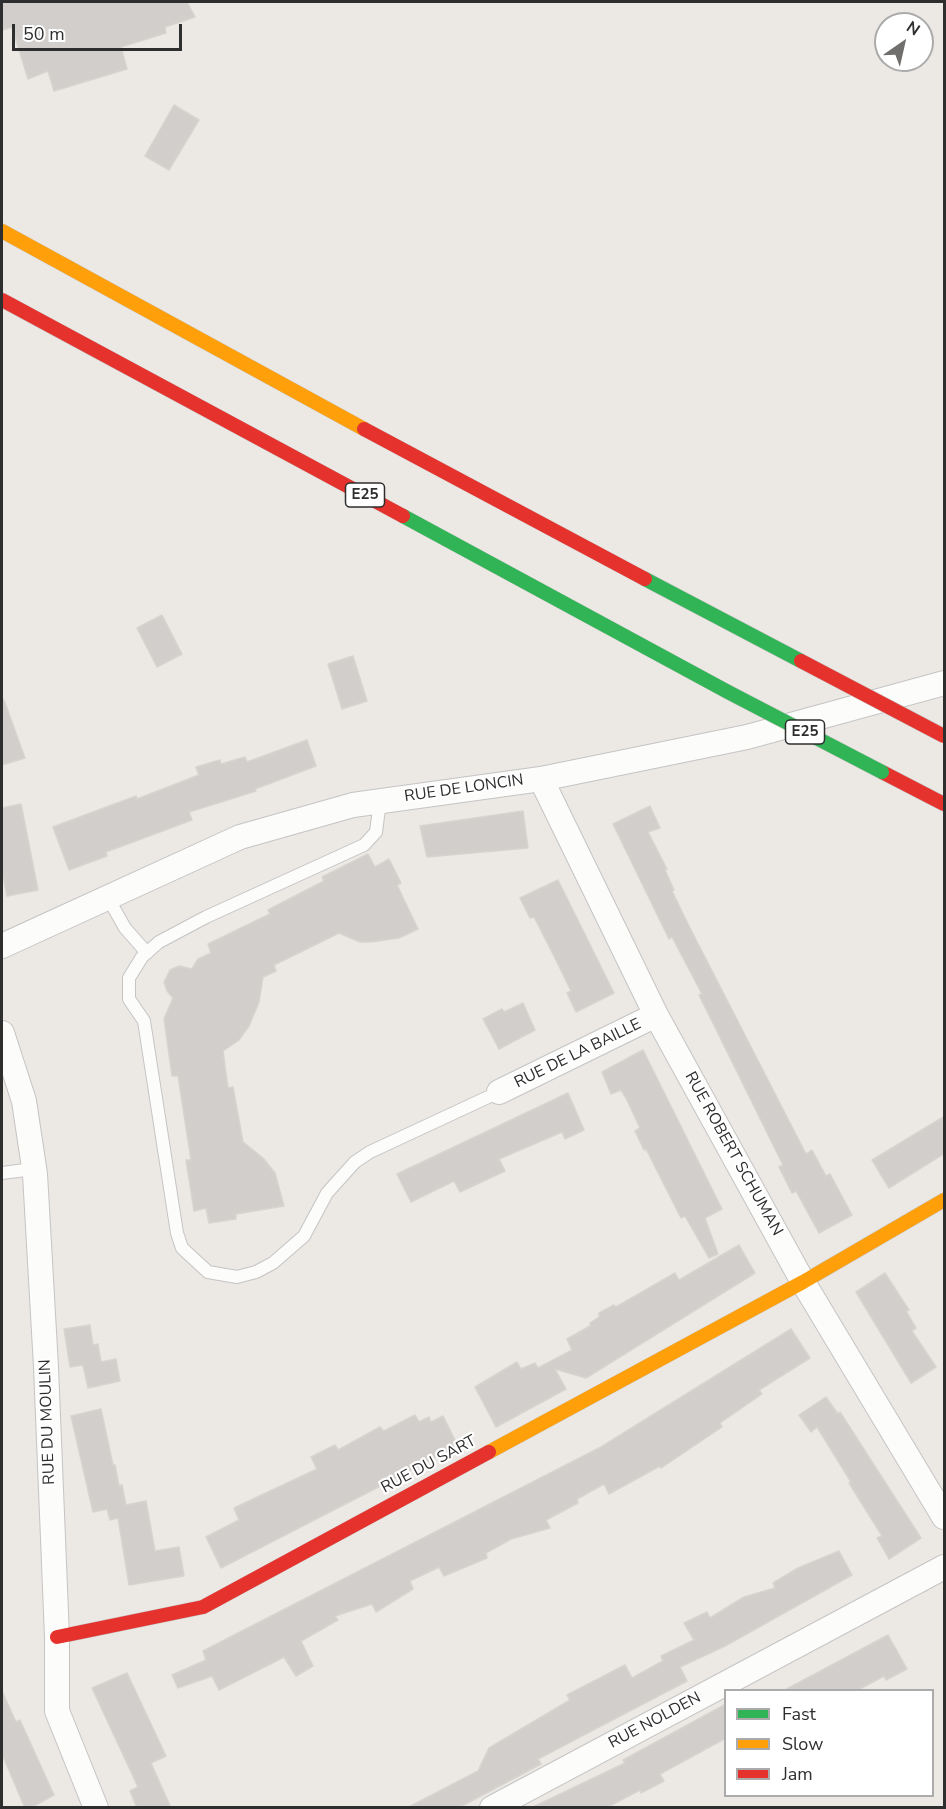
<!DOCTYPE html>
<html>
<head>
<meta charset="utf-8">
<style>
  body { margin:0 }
  #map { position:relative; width:946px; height:1809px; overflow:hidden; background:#ece8e4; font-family:"Nunito Sans",sans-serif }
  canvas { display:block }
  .frame { position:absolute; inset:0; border:3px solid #2e2e2e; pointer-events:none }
  .legend { position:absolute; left:724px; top:1689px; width:210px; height:108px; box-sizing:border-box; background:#fff; border:2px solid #ababab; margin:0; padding:8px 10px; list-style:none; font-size:18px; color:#2e2e2e }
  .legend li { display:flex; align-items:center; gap:12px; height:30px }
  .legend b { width:30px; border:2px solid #ababab }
  .north { position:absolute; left:874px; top:12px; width:60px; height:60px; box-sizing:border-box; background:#fff; border:2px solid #ababab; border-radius:50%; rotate:34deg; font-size:16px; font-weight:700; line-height:24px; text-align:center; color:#2e2e2e }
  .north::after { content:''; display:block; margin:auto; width:21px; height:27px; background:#706f6e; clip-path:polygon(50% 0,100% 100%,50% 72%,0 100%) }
  .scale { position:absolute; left:12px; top:24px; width:170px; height:27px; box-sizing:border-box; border:3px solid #2e2e2e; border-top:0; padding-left:8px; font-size:18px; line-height:21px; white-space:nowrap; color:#2e2e2e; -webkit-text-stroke:4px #fff; paint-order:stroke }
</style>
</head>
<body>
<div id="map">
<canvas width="946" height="1809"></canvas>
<div class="frame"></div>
<ul class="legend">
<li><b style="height:8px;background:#30b455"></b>Fast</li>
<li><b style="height:8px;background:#ff9f0a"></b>Slow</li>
<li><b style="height:8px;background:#e5322d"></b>Jam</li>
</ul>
<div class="north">N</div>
<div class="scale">50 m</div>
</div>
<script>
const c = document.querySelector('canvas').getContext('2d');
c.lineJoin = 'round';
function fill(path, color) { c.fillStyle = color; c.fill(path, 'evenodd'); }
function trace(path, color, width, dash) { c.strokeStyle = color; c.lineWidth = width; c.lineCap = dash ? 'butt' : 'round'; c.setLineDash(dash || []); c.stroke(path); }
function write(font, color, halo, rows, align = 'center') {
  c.font = font + ' "Nunito Sans",sans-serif'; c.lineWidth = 4.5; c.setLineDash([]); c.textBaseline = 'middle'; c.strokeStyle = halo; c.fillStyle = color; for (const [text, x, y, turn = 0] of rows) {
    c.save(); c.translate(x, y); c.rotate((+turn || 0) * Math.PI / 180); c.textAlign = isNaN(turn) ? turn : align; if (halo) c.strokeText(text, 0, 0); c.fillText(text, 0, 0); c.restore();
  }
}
const building = new Path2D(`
  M2 2H187L195 17 165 27 166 33 121 47 127 69 54 91 48 71 28 79 12 27 2 30Z
  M174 105 199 120 169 170 145 156Z
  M162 615 182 654 157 667 137 628Z
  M353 656 367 701 342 709 328 664Z
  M4 700 25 758 2 765V701Z
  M307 740 316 766 255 789 256 791 189 812 192 820 106 852 107 856 69 870 53 827 136 796 137 799 199 775 196 767 220 760 221 764 245 757 247 762Z
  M21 804 38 890 7 896 2 870V808Z
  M650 806 660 828 648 832 667 869 665 870 674 890 672 891 690 928 806 1154 812 1150 826 1176 830 1174 852 1215 819 1233 796 1191 792 1193 779 1167 783 1165 699 995 702 994 672 937 669 939 613 824Z
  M523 811 528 848 427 857 420 826Z
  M368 854 375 867 389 859 401 883 397 885 418 929 399 938 371 942H360L339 933 274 965 276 971 263 977 259 1002 249 1026 239 1040 223 1051 228 1088 233 1087 243 1142 263 1158 275 1173 284 1206 236 1214V1219L209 1223 206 1208 194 1211 186 1160H191L178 1076H172L164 1019 173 998 167 991 164 982 170 970 179 966 192 969 198 959 211 953 208 944 270 914 268 910 324 881 322 877Z
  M558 880 614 993 576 1012 567 993 571 991 555 958 534 917 530 918 520 898Z
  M523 1003 535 1030 499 1049 483 1019 502 1009 504 1012Z
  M643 1050 722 1209 705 1218 718 1254 709 1258 685 1216 681 1218 646 1149 644 1150 635 1131 640 1128 626 1098 621 1090 611 1094 602 1072Z
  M568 1093 584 1130 565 1139 562 1132 499 1159 505 1171 460 1192 454 1181 411 1202 397 1174Z
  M945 1116V1153L889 1188 872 1160Z
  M739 1245 755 1273 586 1378 555 1369 566 1389 496 1427 475 1387 517 1362 521 1369 535 1363 538 1368 572 1350 567 1339 590 1326V1323L599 1317V1313L614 1305 616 1307 675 1273 679 1280Z
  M885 1273 909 1310 906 1311 916 1328 912 1331 936 1367 911 1383 856 1292Z
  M90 1325 93 1345 98 1344 101 1362 116 1359 120 1381 88 1388 83 1365 70 1367 64 1329Z
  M791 1329 810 1358 759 1390 762 1394 720 1423 722 1427 661 1468 660 1466 609 1494 604 1484 577 1499 578 1503 546 1520 550 1528 511 1539 486 1553 487 1558 444 1576 439 1567 410 1581 413 1589 376 1612 372 1604 335 1616 338 1620 301 1641 313 1666 296 1676 284 1657 219 1690 212 1676 178 1688 172 1675 206 1660 203 1651 601 1447Z
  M826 1397 838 1414 840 1412 921 1538 889 1559 877 1538 882 1536 849 1483 851 1482 817 1427 811 1432 799 1415Z
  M101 1409 113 1465H115L119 1486 122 1485 126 1505 146 1501 155 1551 179 1547 184 1576 129 1585 118 1518 110 1520 107 1509 93 1512 71 1416Z
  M415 1415 419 1422 429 1417 431 1422 443 1416 458 1446 221 1568 206 1537 239 1520 234 1508 317 1469 311 1457 335 1445 338 1450 380 1427 384 1431Z
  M839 1551 852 1575 725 1646 680 1667 687 1681 538 1759 541 1764 458 1808H407L478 1771 489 1748 570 1700 567 1695 625 1665 632 1678 663 1661 661 1656 694 1640 684 1623 707 1612 710 1618 744 1597 775 1588 773 1583 798 1568Z
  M888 1635 907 1669 886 1680 884 1676 858 1690H785Z
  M127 1673 166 1756 151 1763 171 1808H137L130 1791 138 1787 92 1688Z
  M2 1691 16 1722 20 1720 54 1795 30 1808H25L2 1754Z
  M726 1704V1738L660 1774 664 1781 641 1793 640 1790 606 1808H531L625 1763 623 1760Z`);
const lane = new Path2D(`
  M380 801 376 832 364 845 206 917 159 942 142 957 129 978V999L144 1021 177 1233 182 1248 208 1272 237 1277 256 1272 273 1263 304 1236 327 1193 355 1162 370 1152 499 1092
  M108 898 125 928 147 953
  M2 1173 33 1169`);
const street = new Path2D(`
  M541 779 656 1015 803 1282 944 1517
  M2 946 240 837 353 805 541 779 747 737 944 683
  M2 1033 24 1101 35 1174 46 1367 57 1637V1711L96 1808
  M499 1092 656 1015
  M492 1808 944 1567`);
const fast = new Path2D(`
  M403 516 728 692
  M645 579 801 661`);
const slow = new Path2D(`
  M2 231 364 429
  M489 1452 803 1282 944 1200`);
const jam = new Path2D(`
  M2 300 403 516
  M364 429 645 579
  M882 772 944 804
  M57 1637 203 1607 489 1452`);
const fastBridge = new Path2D(`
  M728 692 882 772`);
const jamBridge = new Path2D(`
  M801 661 944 736`);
const shields = [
  [365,495,39],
  [805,732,39]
];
const shieldNames = [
  ["E25",365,495],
  ["E25",805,732]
];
const streetNames = [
  ["RUE DE LONCIN",464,789,-8],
  ["RUE DE LA BAILLE",578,1054,-26],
  ["RUE ROBERT SCHUMAN",733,1154,61],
  ["RUE DU MOULIN",48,1422,-92],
  ["RUE DU SART",429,1465,-28],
  ["RUE NOLDEN",655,1721,-28]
];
fill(building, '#d1cecb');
trace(building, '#d7d4d0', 1.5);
trace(lane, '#c5c4c5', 14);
trace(street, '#c5c4c5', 26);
trace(fast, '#c5c4c5', 15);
trace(slow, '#c5c4c5', 15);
trace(jam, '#c5c4c5', 15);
trace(lane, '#fcfcfb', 12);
trace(street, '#fcfcfb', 24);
trace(fast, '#30b455', 14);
trace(slow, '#ff9f0a', 14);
trace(jam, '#e5322d', 14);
trace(fastBridge, '#c6c5c4', 15, []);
trace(jamBridge, '#c6c5c4', 15, []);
trace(fastBridge, '#30b455', 14);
trace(jamBridge, '#e5322d', 14);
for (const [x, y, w] of shields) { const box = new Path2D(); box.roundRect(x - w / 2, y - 12, w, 24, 4.5); c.fillStyle = '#fff'; c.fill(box); trace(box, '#2e2e2e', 1.5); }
write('bold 15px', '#2e2e2e', null, shieldNames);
write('16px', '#2e2e2e', '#fff', streetNames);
</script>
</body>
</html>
